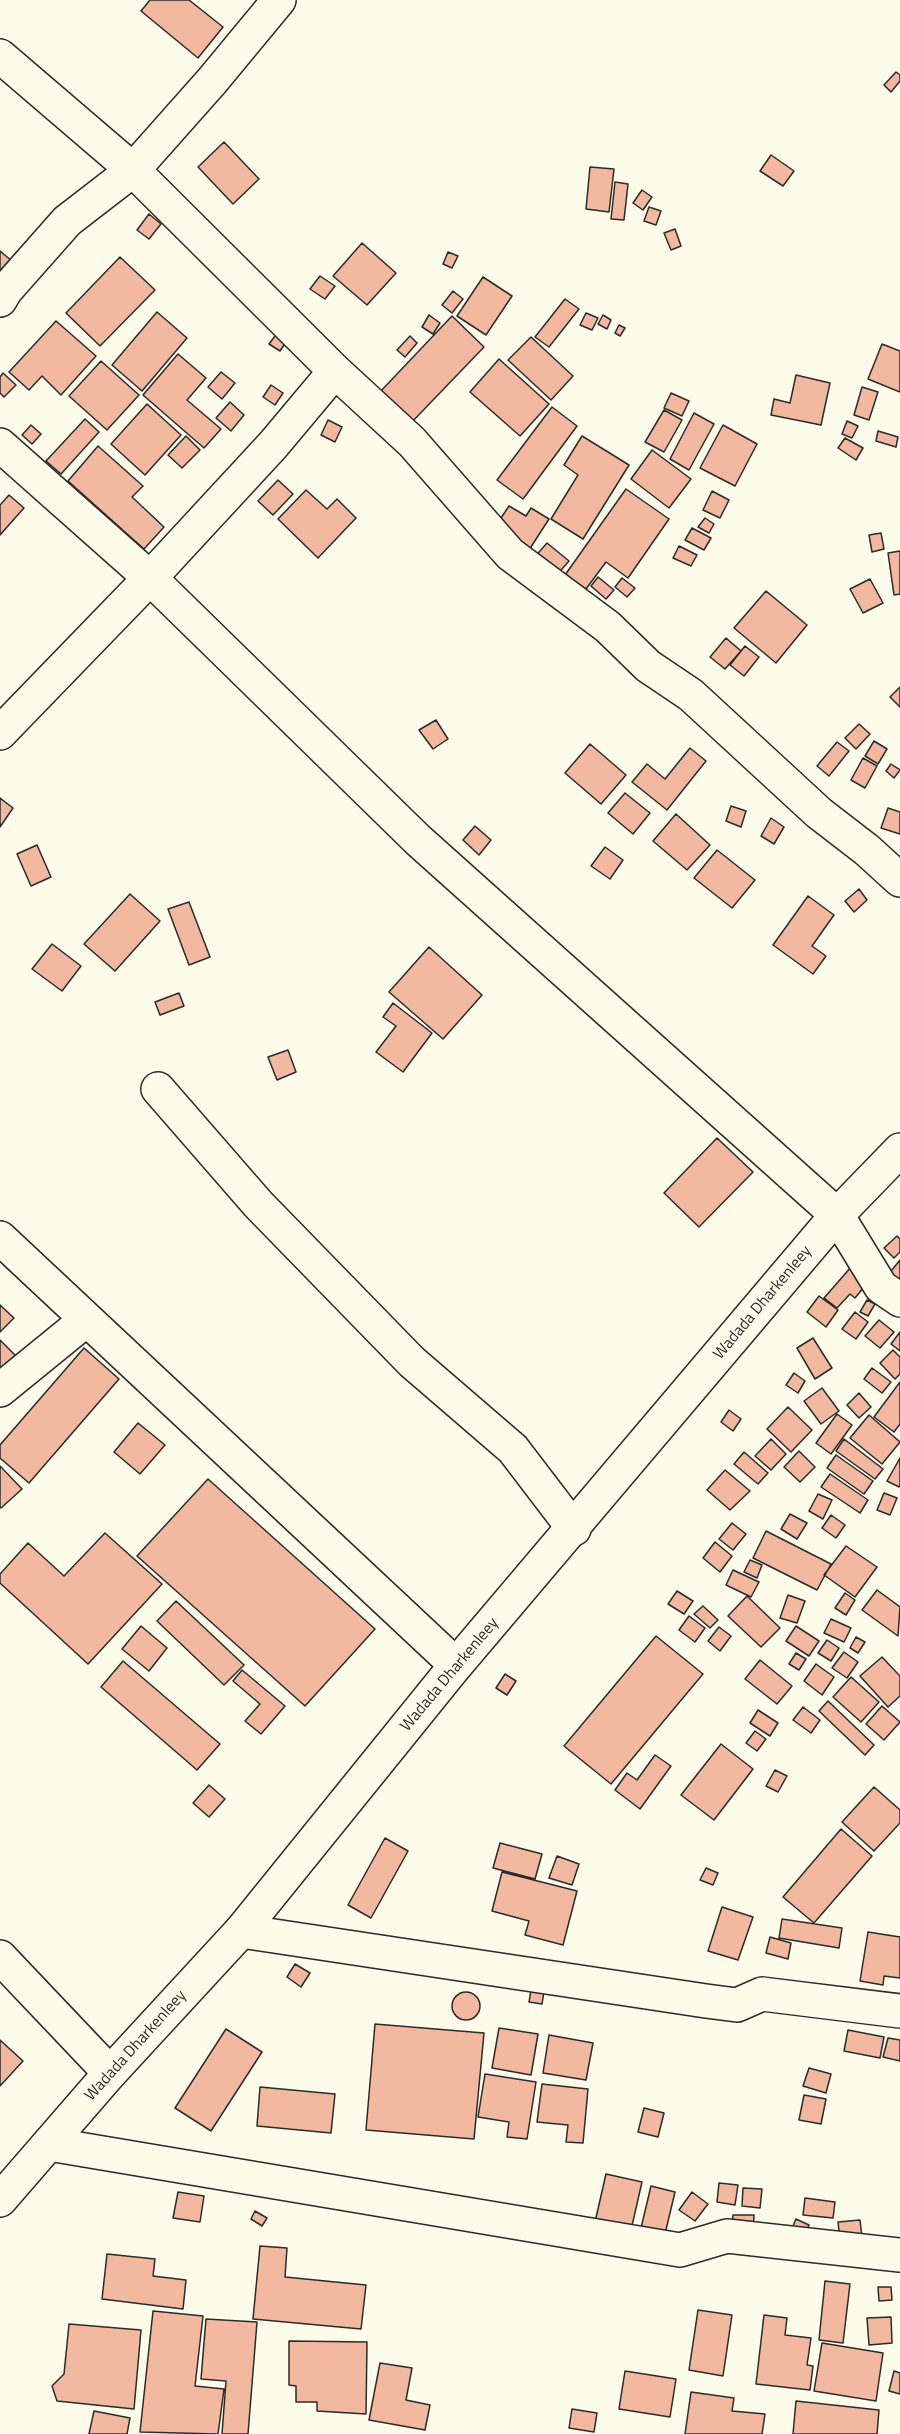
<!DOCTYPE html>
<html>
<head>
<meta charset="utf-8">
<style>
  body { margin:0 }
  canvas { display:block; background:#fdfbea }
</style>
</head>
<body>
<canvas width="900" height="2434"></canvas>
<script>
const c = document.querySelector('canvas').getContext('2d');
c.lineJoin = 'round';
function fill(path, color) { c.fillStyle = color; c.fill(path, 'evenodd'); }
function trace(path, color, width, dash) { c.strokeStyle = color; c.lineWidth = width; c.lineCap = dash ? 'butt' : 'round'; c.setLineDash(dash || []); c.stroke(path); }
function write(font, color, halo, rows, align = 'center') {
  c.font = font + ' "Titillium Web",sans-serif'; c.lineWidth = 4.5; c.setLineDash([]); c.textBaseline = 'middle'; c.strokeStyle = halo; c.fillStyle = color; for (const [text, x, y, turn = 0] of rows) {
    c.save(); c.translate(x, y); c.rotate((+turn || 0) * Math.PI / 180); c.textAlign = isNaN(turn) ? turn : align; if (halo) c.strokeText(text, 0, 0); c.fillText(text, 0, 0); c.restore();
  }
}
const building = new Path2D(`
  M150 0H189L223 27 198 58 141 11Z
  M896 72 900 75V81L891 92 884 85Z
  M224 142 259 179 233 204 198 167Z
  M771 155 794 171 783 186 760 171Z
  M590 167 614 169 609 212 586 209Z
  M615 182 628 184 624 220 611 219Z
  M642 190 652 197 643 210 633 203Z
  M649 207 661 211 656 225 644 221Z
  M149 214 161 224 149 239 137 230Z
  M675 229 681 246 671 250 664 233Z
  M362 243 396 273 367 305 333 276Z
  M0 251 12 261 0 274Z
  M448 252 458 256 452 268 443 264Z
  M120 257 155 290 100 346 66 313Z
  M320 276 335 286 325 299 310 289Z
  M483 277 512 296 486 335 457 316Z
  M453 291 463 299 452 313 442 305Z
  M565 299 579 309 549 347 535 337Z
  M157 312 187 338 142 391 112 365Z
  M586 313 598 318 592 330 580 325Z
  M429 315 440 323 433 334 422 327Z
  M603 315 611 320 607 329 598 324Z
  M452 316 484 347 411 423 379 393Z
  M56 321 96 356 61 395 42 376 29 390 9 372Z
  M619 325 625 328 620 336 615 333Z
  M278 332 288 339 280 351 269 344Z
  M410 336 417 343 405 357 397 350Z
  M531 337 573 376 551 400 508 360Z
  M882 344 900 351V392L868 379Z
  M178 354 206 378 187 400 221 429 204 448 143 395Z
  M499 359 549 404 520 436 470 392Z
  M101 361 139 395 107 430 69 396Z
  M221 372 235 383 222 399 208 387Z
  M3 373 16 385 4 397 0 393V377Z
  M796 375 830 383 821 425 771 415 774 399 790 403Z
  M271 385 283 393 275 405 263 397Z
  M862 387 878 392 869 420 854 415Z
  M671 393 689 401 682 416 664 408Z
  M230 402 244 415 231 431 216 418Z
  M147 404 181 435 145 475 111 444Z
  M552 407 577 426 523 499 497 480Z
  M664 410 682 420 664 452 645 442Z
  M694 413 714 424 689 470 670 459Z
  M85 419 99 432 61 474 46 461Z
  M328 420 342 427 335 442 321 435Z
  M847 421 858 426 852 438 842 434Z
  M31 425 41 434 32 444 22 435Z
  M723 425 757 444 735 486 700 468Z
  M878 431 898 437 896 447 876 441Z
  M186 436 200 450 182 468 168 455Z
  M582 436 629 465 583 539 551 519 578 475 564 465Z
  M845 438 863 448 856 460 838 448Z
  M98 446 143 486 132 497 164 527 144 549 68 481Z
  M652 450 691 479 669 508 631 479Z
  M278 480 293 494 273 515 258 501Z
  M626 489 669 519 628 578 606 562 586 589 565 575Z
  M306 490 327 509 337 499 356 518 318 558 278 519Z
  M712 491 729 500 720 518 703 510Z
  M9 495 24 508 0 535V505Z
  M509 506 526 516 531 508 549 519 529 550 495 527Z
  M705 518 714 524 709 533 698 527Z
  M692 528 711 538 704 550 685 540Z
  M881 533 884 549 872 552 869 535Z
  M547 543 569 561 553 579 532 560Z
  M679 546 697 555 691 566 673 558Z
  M900 551V594L894 595 888 553Z
  M598 577 614 590 606 599 591 586Z
  M622 578 635 588 627 597 615 587Z
  M870 579 883 603 863 613 850 589Z
  M766 591 807 625 776 663 734 628Z
  M726 638 741 651 725 669 710 657Z
  M745 646 759 657 744 676 730 665Z
  M900 687V707L890 697Z
  M436 720 448 739 433 749 419 730Z
  M859 724 870 734 856 749 845 738Z
  M874 741 887 749 878 764 865 756Z
  M837 742 849 751 829 776 817 766Z
  M590 744 626 775 601 804 565 773Z
  M690 748 706 761 667 810 632 782 647 764 665 779Z
  M863 758 877 766 865 788 851 780Z
  M891 764 900 770 894 778 886 771Z
  M625 793 650 813 633 834 608 813Z
  M0 798 13 808 0 827Z
  M731 806 746 811 741 827 726 821Z
  M888 808 900 812V834L881 828Z
  M676 814 710 845 687 870 653 841Z
  M771 818 784 827 774 844 761 836Z
  M475 826 491 840 479 855 463 840Z
  M37 845 51 877 31 886 17 854Z
  M605 847 623 860 610 879 591 866Z
  M717 850 755 880 732 908 694 878Z
  M859 889 867 900 854 912 845 901Z
  M130 894 160 921 115 971 84 944Z
  M808 896 834 915 812 946 826 956 813 974 773 945Z
  M189 902 210 957 189 965 168 909Z
  M52 944 81 966 62 991 32 969Z
  M429 947 482 995 443 1039 389 992Z
  M179 993 184 1006 160 1015 155 1002Z
  M393 1003 432 1033 403 1072 376 1052 396 1026 383 1017Z
  M288 1050 296 1072 277 1080 268 1057Z
  M717 1138 753 1172 699 1227 664 1193Z
  M897 1236 900 1239V1252L894 1258 884 1248Z
  M900 1260V1287L887 1276Z
  M852 1266 869 1281 855 1298 850 1294 837 1308 824 1298Z
  M819 1296 838 1310 826 1327 807 1312Z
  M867 1300 875 1304 868 1316 860 1312Z
  M0 1305 14 1318 0 1332Z
  M855 1312 868 1322 856 1339 842 1329Z
  M879 1320 894 1332 880 1348 865 1336Z
  M900 1332V1351L891 1344Z
  M813 1338 832 1368 815 1379 797 1348Z
  M0 1340 21 1361 0 1380Z
  M84 1348 119 1379 29 1483 0 1458V1445Z
  M893 1350 900 1357V1374L895 1379 880 1363Z
  M872 1368 891 1382 882 1393 864 1379Z
  M794 1373 805 1381 798 1393 786 1385Z
  M900 1382V1424L894 1432 874 1417Z
  M822 1388 839 1411 821 1424 804 1401Z
  M859 1393 871 1407 859 1418 847 1405Z
  M788 1407 812 1430 791 1452 767 1429Z
  M729 1410 741 1419 733 1431 721 1422Z
  M837 1414 852 1425 831 1454 816 1443Z
  M869 1415 900 1442 882 1464 850 1438Z
  M138 1423 165 1445 140 1474 114 1452Z
  M771 1439 786 1454 771 1470 755 1456Z
  M844 1439 883 1469 875 1479 836 1451Z
  M799 1451 815 1467 800 1482 784 1467Z
  M744 1452 768 1473 758 1484 734 1464Z
  M836 1455 873 1481 864 1494 827 1468Z
  M900 1458V1485L899 1487 887 1481Z
  M0 1466 22 1489 1 1508 0 1507Z
  M725 1470 750 1491 730 1510 707 1490Z
  M830 1474 868 1500 860 1513 821 1487Z
  M208 1479 375 1629 305 1706 137 1556Z
  M884 1493 897 1498 890 1515 877 1510Z
  M818 1494 832 1500 823 1519 809 1511Z
  M790 1514 807 1523 797 1539 781 1529Z
  M831 1515 845 1525 836 1538 822 1528Z
  M732 1523 746 1534 733 1550 719 1539Z
  M766 1531 831 1564 817 1590 753 1558Z
  M105 1533 162 1584 88 1664 0 1583V1574L28 1543 64 1576Z
  M715 1542 732 1556 720 1572 703 1558Z
  M846 1546 877 1567 855 1597 824 1575Z
  M750 1560 762 1565 757 1578 744 1572Z
  M733 1570 759 1582 751 1597 726 1585Z
  M877 1590 900 1607 898 1636 862 1610Z
  M677 1591 693 1601 684 1614 668 1604Z
  M845 1593 855 1600 846 1615 835 1608Z
  M788 1595 805 1601 797 1623 780 1618Z
  M747 1596 780 1628 761 1647 728 1616Z
  M176 1601 244 1665 224 1685 157 1621Z
  M703 1606 718 1620 710 1628 694 1614Z
  M689 1616 705 1628 695 1642 679 1630Z
  M831 1619 851 1628 844 1642 824 1633Z
  M141 1626 167 1648 149 1671 122 1649Z
  M796 1626 819 1641 809 1656 786 1641Z
  M719 1627 731 1636 720 1651 708 1641Z
  M656 1636 703 1674 611 1784 564 1746Z
  M856 1637 865 1642 858 1653 850 1648Z
  M827 1640 839 1648 831 1661 818 1653Z
  M844 1652 858 1662 847 1678 832 1668Z
  M796 1653 806 1659 799 1670 789 1664Z
  M882 1657 900 1676V1696L888 1707 860 1676Z
  M760 1660 792 1686 777 1704 745 1679Z
  M123 1661 220 1744 197 1770 101 1687Z
  M816 1664 834 1677 822 1695 804 1681Z
  M242 1670 285 1706 261 1734 245 1721 260 1704 233 1681Z
  M505 1674 516 1681 507 1695 496 1688Z
  M851 1677 879 1702 861 1722 833 1697Z
  M828 1701 874 1745 865 1755 819 1711Z
  M882 1706 900 1722 884 1740 866 1724Z
  M803 1707 820 1720 811 1733 793 1720Z
  M758 1710 778 1723 770 1736 750 1723Z
  M755 1731 766 1739 757 1751 746 1743Z
  M721 1744 753 1769 714 1820 681 1795Z
  M655 1755 671 1766 640 1809 615 1790 627 1773 637 1780Z
  M775 1770 787 1776 778 1792 766 1786Z
  M209 1785 225 1799 209 1817 193 1803Z
  M874 1787 900 1810V1823L874 1851 842 1822Z
  M841 1829 872 1856 814 1923 783 1897Z
  M385 1838 408 1851 371 1918 348 1905Z
  M500 1843 542 1854 535 1879 493 1868Z
  M557 1856 579 1864 572 1885 549 1878Z
  M706 1868 718 1873 713 1885 700 1880Z
  M502 1872 577 1891 563 1945 525 1935 529 1921 492 1911Z
  M722 1907 753 1917 738 1960 708 1951Z
  M782 1919 842 1928 839 1948 779 1938Z
  M868 1932 900 1937V1978L884 1976 883 1985 860 1981Z
  M770 1937 791 1943 788 1959 766 1953Z
  M295 1964 310 1973 301 1987 287 1977Z
  M531 1990 544 1992 542 2004 529 2002Z
  M452 2006a14 14 0 1 1 28 0a14 14 0 1 1-28 0Z
  M375 2024 484 2033 474 2139 366 2130Z
  M499 2028 538 2034 531 2075 492 2068Z
  M226 2029 262 2052 211 2131 175 2108Z
  M848 2030 884 2037 880 2058 844 2051Z
  M549 2035 593 2043 586 2080 543 2073Z
  M888 2038 900 2040V2061L883 2057Z
  M0 2040 23 2061 0 2086Z
  M809 2068 831 2074 826 2093 803 2086Z
  M485 2074 536 2082 527 2139 507 2137 509 2122 478 2117Z
  M542 2084 588 2089 583 2143 566 2142 568 2125 537 2122Z
  M260 2087 335 2094 331 2133 257 2126Z
  M804 2095 826 2099 821 2124 799 2120Z
  M644 2108 664 2113 658 2137 638 2132Z
  M606 2174 642 2182 631 2230 595 2222Z
  M719 2183 738 2185 735 2205 717 2202Z
  M651 2186 675 2192 665 2234 641 2228Z
  M743 2188 762 2189 760 2208 742 2206Z
  M178 2192 204 2196 200 2222 173 2218Z
  M692 2192 708 2204 695 2221 679 2210Z
  M805 2198 835 2202 833 2218 803 2215Z
  M255 2211 267 2218 262 2226 251 2219Z
  M733 2215H754L753 2231 732 2230Z
  M796 2219 809 2225 803 2239 790 2233Z
  M860 2220 862 2237 840 2240 838 2222Z
  M260 2246 287 2248 285 2277 366 2285 361 2329 253 2319Z
  M107 2254 155 2259 153 2276 186 2280 183 2309 102 2299Z
  M825 2281 850 2284 843 2343 819 2340Z
  M878 2287H891L892 2300 879 2301Z
  M698 2310 732 2315 723 2376 689 2370Z
  M153 2311 203 2316 195 2386 224 2389 218 2434 140 2432Z
  M764 2315 787 2318 785 2335 811 2338 807 2365 813 2366 810 2390 756 2384Z
  M891 2317 892 2343 869 2345 867 2318Z
  M206 2319 257 2322 248 2434H222L226 2381 201 2379Z
  M69 2324 141 2330 134 2409 57 2401 52 2386 64 2374Z
  M289 2341 367 2342 366 2414 317 2411V2402H296V2386L289 2385Z
  M822 2343 883 2353 876 2401 814 2391Z
  M380 2363 412 2368 406 2400 430 2405 425 2430 369 2420Z
  M625 2371 676 2379 670 2417 619 2409Z
  M894 2371 900 2373V2394L889 2391Z
  M691 2392 734 2398 732 2411 765 2414 762 2434H685Z
  M796 2401 879 2410 877 2434H793Z
  M572 2409 597 2413 594 2432 569 2428Z
  M94 2411 130 2418 127 2434H89Z`);
const street = new Path2D(`
  M0 56 133 170 335 371
  M0 300 6 290 67 221 133 170 212 81 279 0
  M0 445 150 578 273 445 335 371 412 442 510 554 608 627 648 666 691 695 819 813 867 850 900 880
  M0 733 150 578 418 840 837 1215 881 1287 900 1300
  M158 1089 258 1204 412 1362 513 1449 574 1529
  M0 1238 456 1665
  M0 1390 86 1320
  M241 1931 706 2001 737 2005 762 1994 900 2011
  M0 1957 110 2073
  M49 2144 680 2250 727 2236 900 2255`);
const secondary = new Path2D(`
  M0 2200 110 2073 241 1931 456 1665 837 1215 900 1150`);
const streetNames = [
  ["Wadada Dharkenleey",763,1303,-50],
  ["Wadada Dharkenleey",450,1675,-50],
  ["Wadada Dharkenleey",136,2046,-48]
];
fill(building, '#f2b8a0');
trace(building, '#2b2b2b', 1.5);
trace(street, '#2b2b2b', 36);
trace(secondary, '#2b2b2b', 36);
trace(street, '#fdfbea', 33);
trace(secondary, '#fdfbea', 33);
write('16px', '#2b2b2b', '#fdfbea', streetNames);
</script>
</body>
</html>
